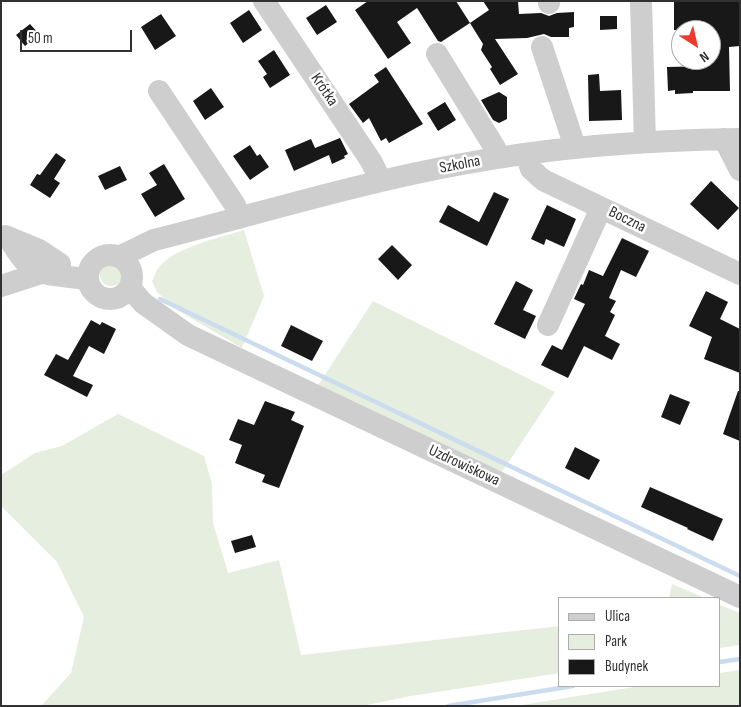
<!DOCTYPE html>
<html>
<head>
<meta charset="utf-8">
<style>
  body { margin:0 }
  #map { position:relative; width:741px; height:707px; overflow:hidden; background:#fff; font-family:"Sofia Sans Condensed",sans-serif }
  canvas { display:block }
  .frame { position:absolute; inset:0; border:2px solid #313131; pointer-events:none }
  .legend { position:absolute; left:558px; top:597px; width:162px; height:90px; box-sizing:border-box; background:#fff; border:1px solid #adadad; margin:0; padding:6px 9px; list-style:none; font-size:15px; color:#313131 }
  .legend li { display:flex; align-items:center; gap:10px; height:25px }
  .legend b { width:25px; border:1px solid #adadad }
  .north { position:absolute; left:671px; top:20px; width:50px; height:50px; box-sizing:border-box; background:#fff; border:1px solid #adadad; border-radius:50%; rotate:145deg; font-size:14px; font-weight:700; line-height:20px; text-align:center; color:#313131 }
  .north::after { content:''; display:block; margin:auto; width:18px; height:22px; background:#ed392e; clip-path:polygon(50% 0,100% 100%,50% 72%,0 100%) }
  .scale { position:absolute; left:20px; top:30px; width:112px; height:22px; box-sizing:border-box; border:2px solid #313131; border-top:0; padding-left:6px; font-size:15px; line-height:18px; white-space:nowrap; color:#313131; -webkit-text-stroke:4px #fff; paint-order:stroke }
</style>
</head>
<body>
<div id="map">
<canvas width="741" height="707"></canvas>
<div class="frame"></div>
<ul class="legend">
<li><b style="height:6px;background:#cecece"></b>Ulica</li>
<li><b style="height:14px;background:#e5eedf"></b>Park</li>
<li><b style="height:14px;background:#181818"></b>Budynek</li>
</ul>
<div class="north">N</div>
<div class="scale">50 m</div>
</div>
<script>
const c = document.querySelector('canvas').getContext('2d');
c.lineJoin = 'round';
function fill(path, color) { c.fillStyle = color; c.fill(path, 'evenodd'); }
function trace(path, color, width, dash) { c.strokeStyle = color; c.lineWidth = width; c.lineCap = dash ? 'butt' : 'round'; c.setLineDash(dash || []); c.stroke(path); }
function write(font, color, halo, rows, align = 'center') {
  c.font = font + ' "Sofia Sans Condensed",sans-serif'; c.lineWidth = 5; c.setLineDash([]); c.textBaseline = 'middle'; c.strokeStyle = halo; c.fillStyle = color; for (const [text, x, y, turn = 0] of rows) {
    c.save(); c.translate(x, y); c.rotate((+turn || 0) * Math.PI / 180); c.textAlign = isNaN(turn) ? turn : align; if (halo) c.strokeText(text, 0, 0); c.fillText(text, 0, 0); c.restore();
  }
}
const green = new Path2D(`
  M244 230 264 296 242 348 177 310 157 292 152 281C154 278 155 273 157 270 171 248 219 238 244 230Z
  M100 275a11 11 0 1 1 22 0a11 11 0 1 1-22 0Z
  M373 301 555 392 502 472 317 387Z
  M118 414 204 456 212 484 213 523 228 573 279 560 301 655 560 626V673L411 696 362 706H41L71 673 84 617 57 562 1 506V475L35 453 62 446Z
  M672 584 705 598H669Z
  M720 605 740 613V645L720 648Z
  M740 670V706H515L641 686H720V673Z`);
const stream = new Path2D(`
  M160 299 740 576
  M720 662 740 659
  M448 706 573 686`);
const building = new Path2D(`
  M368 1H456L470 23 441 42 438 41 417 8 397 22 411 43 388 59 355 10Z
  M483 1H518L519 14 541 13 549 16 557 13 574 12V27L569 28V37H551L544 34 527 38 495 39 518 74 500 85 490 69 492 67 481 50 483 44 470 23 489 10Z
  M674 1H739L740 46 729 47 730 91H693V93L675 94V90L668 91 667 67 710 66 711 60V30H674Z
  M326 5 337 22 317 35 306 18Z
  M249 10 262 30 243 43 230 23Z
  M161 14 176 36 155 50 141 27Z
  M600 16H617V29L600 30Z
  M30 24 39 34 25 46 16 35Z
  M274 50 290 75 270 88 263 77 267 74 258 61Z
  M386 67 423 124 389 143 386 138 381 141 369 118 363 123 349 104 379 82 374 75Z
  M599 74 600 91 621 90 622 120 589 121 588 75Z
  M211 88 224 107 205 120 193 101Z
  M499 92 507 97V119L499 123 493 120 481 100Z
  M445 102 456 120 438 131 427 113Z
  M340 138 348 154 344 156 345 158 332 164 329 155 294 171 285 150 311 139 315 148Z
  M250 145 257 156 260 154 269 167 250 180 233 156Z
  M56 153 66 160 54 179 60 183 50 198 30 185 37 174 40 175Z
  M164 164 185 199 155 217 141 194 157 185 149 173Z
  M120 166 127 180 105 190 98 176Z
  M711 181 739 208 718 230 690 204Z
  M494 192 509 199 487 246 439 222 448 205 479 222Z
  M547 205 576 219 564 247 546 239 544 245 531 239Z
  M622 238 649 251 636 277 621 270 609 298 616 301 610 312 615 315 605 336 620 344 612 360 584 346 568 378 541 365 552 345 562 350 585 304 574 299 581 284 583 285 589 270 603 276Z
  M392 245 412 265 398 280 378 259Z
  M516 281 533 290 523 310 536 316 525 339 494 324Z
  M706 291 728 302 720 319 740 329V373L704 359 712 337 689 326Z
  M91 320 100 325 102 322 116 329 104 354 89 346 73 376 93 385 87 397 44 375 56 354 68 360Z
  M291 325 323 341 312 361 281 346Z
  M738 391H740V441L723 434Z
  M670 394 690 402 680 425 661 417Z
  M265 401 295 412 291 420 304 426 279 488 262 482 265 475 235 463 242 445 229 440 238 419 254 425Z
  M575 447 600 460 589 480 565 468Z
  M650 487 723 519 713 541 687 529 688 528 641 507Z
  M252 535 256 547 235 553 231 541Z`);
const minor = new Path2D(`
  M264 1 371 161 381 181
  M549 1V3
  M641 1 645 142
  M542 47 572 138V148
  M437 54 495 148 497 158
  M159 91 235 205 239 218
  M724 139 740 170
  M526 154 531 169 543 180 740 274
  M5 236 39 250 60 264
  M8 237C16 250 25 266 40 272 54 277 73 276 88 280
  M88 277a22 22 0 1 1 44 0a22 22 0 1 1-44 0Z
  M119 257 154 240C257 214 358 183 462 164 553 147 647 140 740 139
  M1 286 41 273 47 267
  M130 288 143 303 188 335 740 597
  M548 325 601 208`);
const streetNames = [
  ["Krótka",324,90,56],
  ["Szkolna",460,165,-11],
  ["Boczna",627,220,26],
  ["Uzdrowiskowa",464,466,25]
];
fill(green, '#e5eedf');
trace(stream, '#cbdcee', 4.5);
fill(building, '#181818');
trace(minor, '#cecece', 22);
write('16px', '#313131', '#fff', streetNames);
</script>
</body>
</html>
